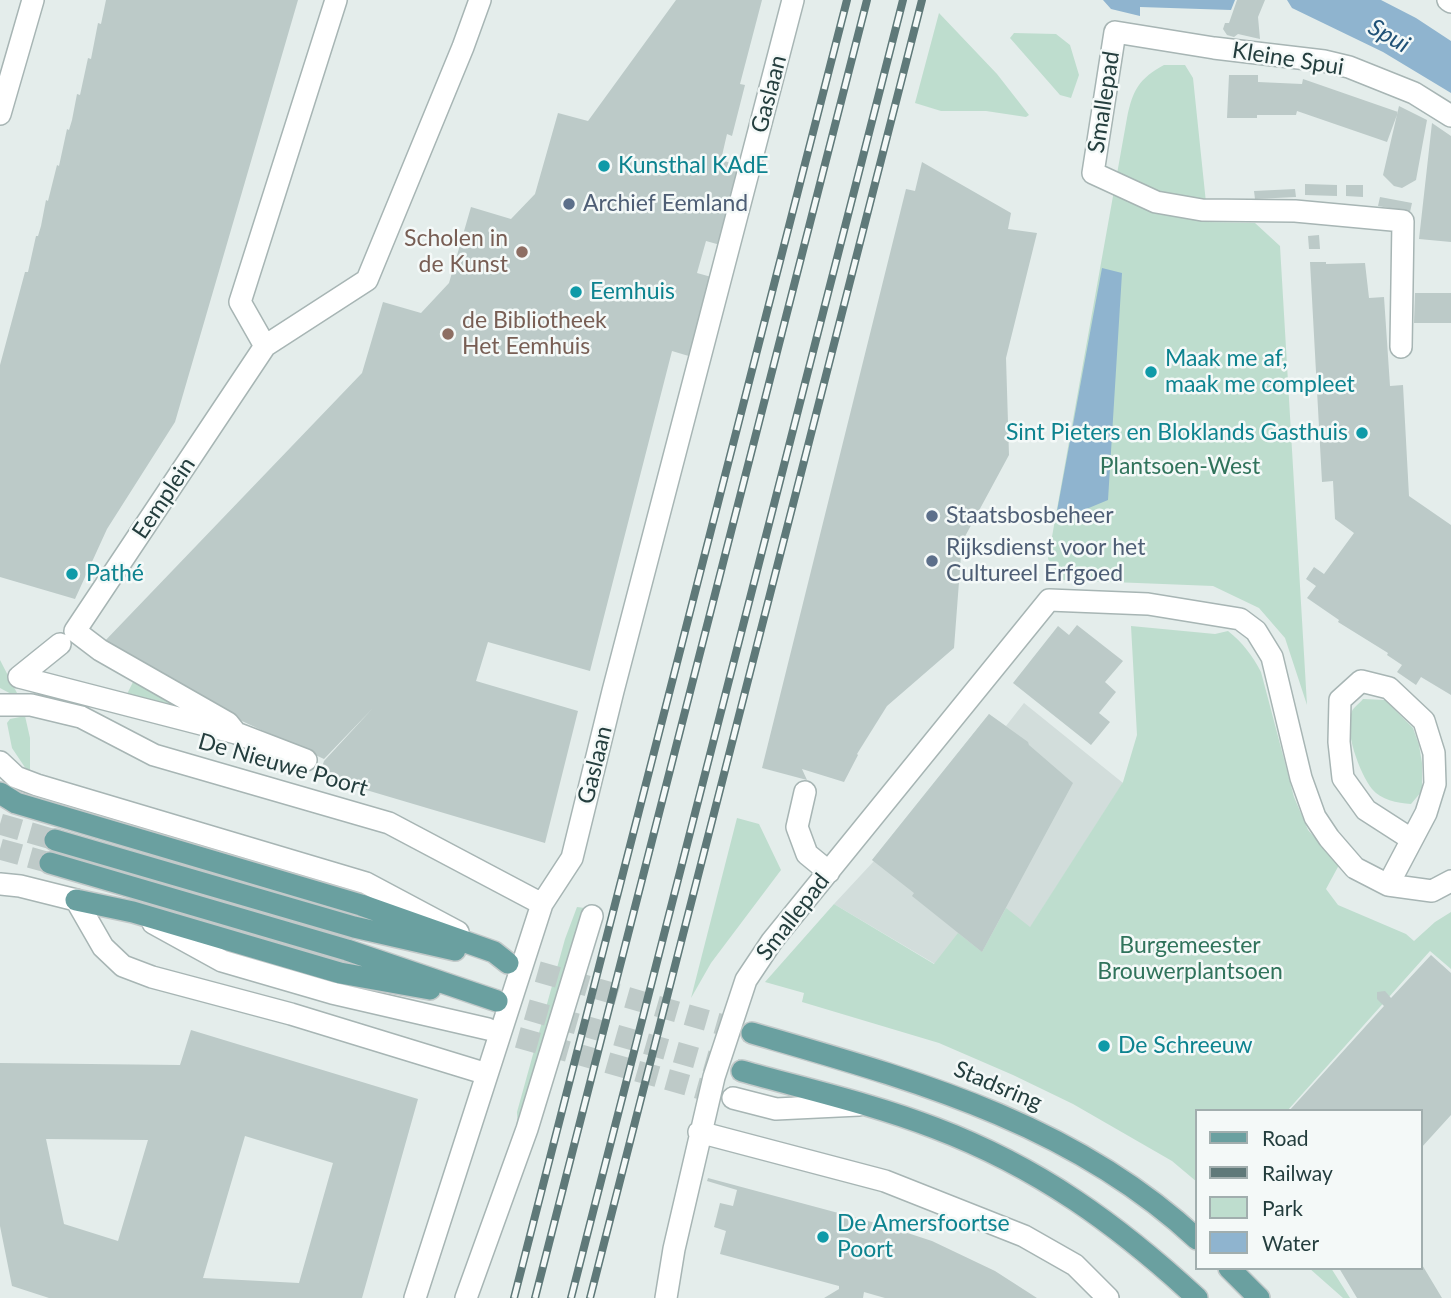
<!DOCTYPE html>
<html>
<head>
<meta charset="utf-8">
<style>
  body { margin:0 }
  #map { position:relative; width:1451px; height:1298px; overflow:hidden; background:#e4edeb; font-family:Lato,sans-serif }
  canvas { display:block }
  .legend { position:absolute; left:1195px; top:1109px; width:228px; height:161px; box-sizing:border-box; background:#f4f9f8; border:2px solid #a1aeae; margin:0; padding:9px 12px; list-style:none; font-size:21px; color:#243e3e }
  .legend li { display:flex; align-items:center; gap:14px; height:35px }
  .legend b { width:35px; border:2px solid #a1aeae }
</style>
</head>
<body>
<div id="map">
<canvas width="1451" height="1298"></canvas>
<ul class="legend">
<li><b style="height:9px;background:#6aa0a0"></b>Road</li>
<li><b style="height:9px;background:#5f7979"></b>Railway</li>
<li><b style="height:19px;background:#beddce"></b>Park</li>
<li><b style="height:19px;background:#8fb4cf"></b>Water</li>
</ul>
</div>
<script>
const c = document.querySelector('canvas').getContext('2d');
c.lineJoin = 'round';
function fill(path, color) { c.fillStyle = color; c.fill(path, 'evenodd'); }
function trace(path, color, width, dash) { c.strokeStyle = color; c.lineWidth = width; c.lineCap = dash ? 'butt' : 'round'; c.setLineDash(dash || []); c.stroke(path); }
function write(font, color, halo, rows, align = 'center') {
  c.font = font + ' Lato,sans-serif'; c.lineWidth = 5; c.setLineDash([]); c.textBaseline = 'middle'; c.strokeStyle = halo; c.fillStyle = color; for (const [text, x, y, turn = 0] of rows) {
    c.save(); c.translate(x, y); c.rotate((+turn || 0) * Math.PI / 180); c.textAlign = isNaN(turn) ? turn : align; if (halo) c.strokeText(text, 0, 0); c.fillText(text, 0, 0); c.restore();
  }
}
const built = new Path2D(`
  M1024 703 1123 783 1030 928 982 952 935 964 834 904 874 861 872 860 989 714 1006 726Z`);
const green = new Path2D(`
  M939 13 997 74 1029 115 1026 117 986 111H941L915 103Z
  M1014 33 1056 34 1070 45 1079 75 1071 98 1060 95 1010 38Z
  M1164 65H1185L1193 78 1208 222 1255 223 1280 246 1307 705 1285 638 1259 608 1213 586 1062 580 1048 559 1127 118C1133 89 1139 79 1164 65Z
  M1131 626 1215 634 1228 631C1243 643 1252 655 1261 672L1294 797 1308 830 1339 865 1326 889 1338 905 1406 934 1414 941 1435 922 1451 912V969L1430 951 1287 1111H1197V1182L1172 1161 1073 1104 1013 1075 939 1043 802 1002 804 993 765 982 834 904 934 964 958 933 982 952 1006 908 1030 927 1123 782 1137 735Z
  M0 660 18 695 15 696 0 688Z
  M133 682 222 726 125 698Z
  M1363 699 1385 700 1413 728 1419 745 1422 763V791L1411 804C1397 803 1381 800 1372 789 1360 774 1343 729 1352 711 1354 707 1360 703 1363 699Z
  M25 716 30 738V770L26 769 12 748 7 723 10 719Z
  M737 818 759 824 781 870 711 963 691 998Z
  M577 907 593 909 518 1132 517 1112 565 939Z
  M1309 1268H1331L1350 1298H1343Z`);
const water = new Path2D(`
  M1103 0H1235L1231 10 1140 7V16L1111 9Z
  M1287 0H1381L1416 18 1451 41V93L1383 52 1292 8Z
  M1102 268 1122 273 1108 500 1055 522Z`);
const building = new Path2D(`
  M106 0H298L175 422 107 529 75 599 0 577V365L25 272H28L36 236H38L41 226 46 200 48 201 57 165 59 166 67 129 69 130 72 120 77 94 80 95 88 58 91 59 98 23 101 24Z
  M676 0H762L740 84 745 85 732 136 727 134 721 160 747 168 724 246 706 241 697 273 715 278 692 357 672 351 590 671 488 642 476 681 578 711 545 843 319 776 324 761 373 708 324 759 205 704 102 644 362 373 383 302 421 313 449 283 471 207 511 219 535 194 558 113 588 121Z
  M1237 0H1265L1258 17 1260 39 1238 34 1234 37 1227 35 1223 29 1225 23H1229Z
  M1229 75H1258V82L1302 84 1303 79 1398 112 1387 142 1297 111 1296 115H1257V118H1227Z
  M1399 106 1427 120 1416 180 1402 188 1394 186 1383 175Z
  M1432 123 1451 136V242L1419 239Z
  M922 162 1011 213 1008 229 1037 233 1006 358 1009 455 962 542 954 648 887 706 857 754 858 755 844 782 802 769 807 780 762 768 906 189 915 191Z
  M1305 184 1337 185V196L1305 195Z
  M1346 185H1363V197L1346 196Z
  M1295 189 1296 197 1255 199 1254 191Z
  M1380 197 1412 203 1410 212 1378 206Z
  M1319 235 1320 249H1309L1308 236Z
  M1310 262H1326V264L1365 263 1369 298 1384 297 1390 386 1403 385 1409 496 1451 525V695L1421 677 1416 685 1397 672 1402 665 1387 655 1388 653 1338 622 1339 620 1307 598 1316 586 1306 579 1314 567 1324 574 1354 533 1335 519 1333 481 1322 482Z
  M1415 293H1451V323H1414Z
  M1077 625 1123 661 1105 682 1116 692 1099 713 1110 722 1091 745 1013 683 1058 626 1069 635Z
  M989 714 1028 742 1029 745 1073 783 982 952 912 896 914 893 872 860Z
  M1431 955 1451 973V1115L1421 1148V1111H1289L1384 1006 1377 999V992L1385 991 1391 998Z
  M191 1030 418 1099 362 1298H49L12 1286 0 1226V1063L180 1065ZM245 1136 333 1163 299 1283 203 1278ZM46 1139 148 1140 118 1241 64 1224Z
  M708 1178 883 1225 932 1241 995 1271 1037 1298H885L864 1292 863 1298H824L839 1289V1286L720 1254 726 1231 714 1227 720 1203 733 1206 737 1190 707 1181Z
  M1421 1263 1442 1298H1357L1339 1268H1421Z`);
const minorTunnel = new Path2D(`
  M488 1029 733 1098`);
const majorTunnel = new Path2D(`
  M0 824 55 840
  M0 849 50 863
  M508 963 747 1032
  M497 1001 742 1071`);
const minor = new Path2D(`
  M1448 0 1451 2
  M0 114 33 0
  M265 346 240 302 336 0
  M1401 347 1403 221 1295 211 1202 210 1156 202 1093 173 1115 32 1214 48 1324 61 1349 67 1414 93 1451 116
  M19 677 236 733 228 723 100 650 75 631 265 346 367 280 463 47 480 0
  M19 677 60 644
  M0 705H31L81 717 154 755 389 823 542 904
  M236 733 306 760
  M0 762 16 777 37 785 366 883 458 932
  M805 792 797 827 807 854 829 872
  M0 884 20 886 76 900 103 947 123 966 152 977 291 1014 487 1074
  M1388 885 1426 813 1435 784 1434 753 1424 721 1389 688 1361 681 1340 700 1339 742 1343 778 1366 810 1411 839
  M153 923 222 961 332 993 488 1029
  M733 1098 776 1109 859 1105
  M699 1132 885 1181 1024 1236 1075 1265 1108 1298
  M415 1298 542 904 572 858 613 691 793 0
  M466 1298 527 1129 592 916
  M666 1298 674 1249 714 1077 746 980 772 941 1049 600 1148 604 1240 619 1256 631 1272 657 1301 778 1315 817 1329 838 1355 868 1388 885 1432 891 1451 881`);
const major = new Path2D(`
  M0 793 16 803 361 905 494 952 508 963
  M55 840 354 927 455 950
  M50 863 347 950 497 1001
  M76 900 133 912 340 973 430 989
  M752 1033C913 1080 1071 1122 1197 1239
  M742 1071C806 1089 873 1104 935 1128 1038 1167 1117 1224 1197 1298
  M1229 1268 1259 1298`);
const rail = new Path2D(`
  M514 1298 847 0
  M535 1298 867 0
  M571 1298 903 0
  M590 1298 922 0`);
const markers = [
  [604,166,7,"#0f9aa8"],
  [569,204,7,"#5c6f8a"],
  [522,252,7,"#8d6e63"],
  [576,292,7,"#0f9aa8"],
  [448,334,7,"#8d6e63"],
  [1151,372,7,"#0f9aa8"],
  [1362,433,7,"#0f9aa8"],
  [932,516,7,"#5c6f8a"],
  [932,561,7,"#5c6f8a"],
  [72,574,7,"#0f9aa8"],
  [1104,1046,7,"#0f9aa8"],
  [823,1237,7,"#0f9aa8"]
];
const streetNames = [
  ["Kleine Spui",1288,59,9],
  ["Gaslaan",769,94,-75],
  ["Smallepad",1104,102,-81],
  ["Eemplein",164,498,-56],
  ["De Nieuwe Poort",283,765,16],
  ["Gaslaan",595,765,-76],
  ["Smallepad",793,917,-52],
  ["Stadsring",998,1086,23]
];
const cultureNames = [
  ["Kunsthal KAdE",618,166],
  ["Eemhuis",590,292],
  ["Maak me af,",1165,359],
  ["maak me compleet",1165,385],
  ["Sint Pieters en Bloklands Gasthuis",1348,433,"right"],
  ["Pathé",86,574],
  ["De Schreeuw",1118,1046],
  ["De Amersfoortse",837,1224],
  ["Poort",837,1250]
];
const serviceNames = [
  ["Archief Eemland",583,204],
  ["Staatsbosbeheer",946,516],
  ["Rijksdienst voor het",946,548],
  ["Cultureel Erfgoed",946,574]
];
const educationNames = [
  ["Scholen in",508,239],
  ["de Kunst",508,265],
  ["de Bibliotheek",462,321,"left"],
  ["Het Eemhuis",462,347,"left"]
];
const parkNames = [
  ["Plantsoen-West",1180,467],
  ["Burgemeester",1190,946],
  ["Brouwerplantsoen",1190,972]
];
const waterNames = [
  ["Spui",1389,36,30]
];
fill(built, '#d2dddb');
fill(green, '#beddce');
fill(water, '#8fb4cf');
fill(building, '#bccac8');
trace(minorTunnel, '#becac8', 21, [21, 10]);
trace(majorTunnel, '#becac8', 21, [21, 10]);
trace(minor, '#a7b5b4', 24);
trace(major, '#c2c9c9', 24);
trace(minor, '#fff', 21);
trace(major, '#6aa0a0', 21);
trace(rail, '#5f7979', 8);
trace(rail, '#f4f9f8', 5, [16]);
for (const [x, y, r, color] of markers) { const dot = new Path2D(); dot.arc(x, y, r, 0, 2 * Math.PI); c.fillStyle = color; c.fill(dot); trace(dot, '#f4f9f8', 2.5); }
write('23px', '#243e3e', '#f4f9f8', streetNames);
write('23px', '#0d838f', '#f4f9f8', cultureNames, 'left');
write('23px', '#4e5e75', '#f4f9f8', serviceNames, 'left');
write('23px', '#785e54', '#f4f9f8', educationNames, 'right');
write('23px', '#30735b', '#f4f9f8', parkNames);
write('italic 24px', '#205277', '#f4f9f8', waterNames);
</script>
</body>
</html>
